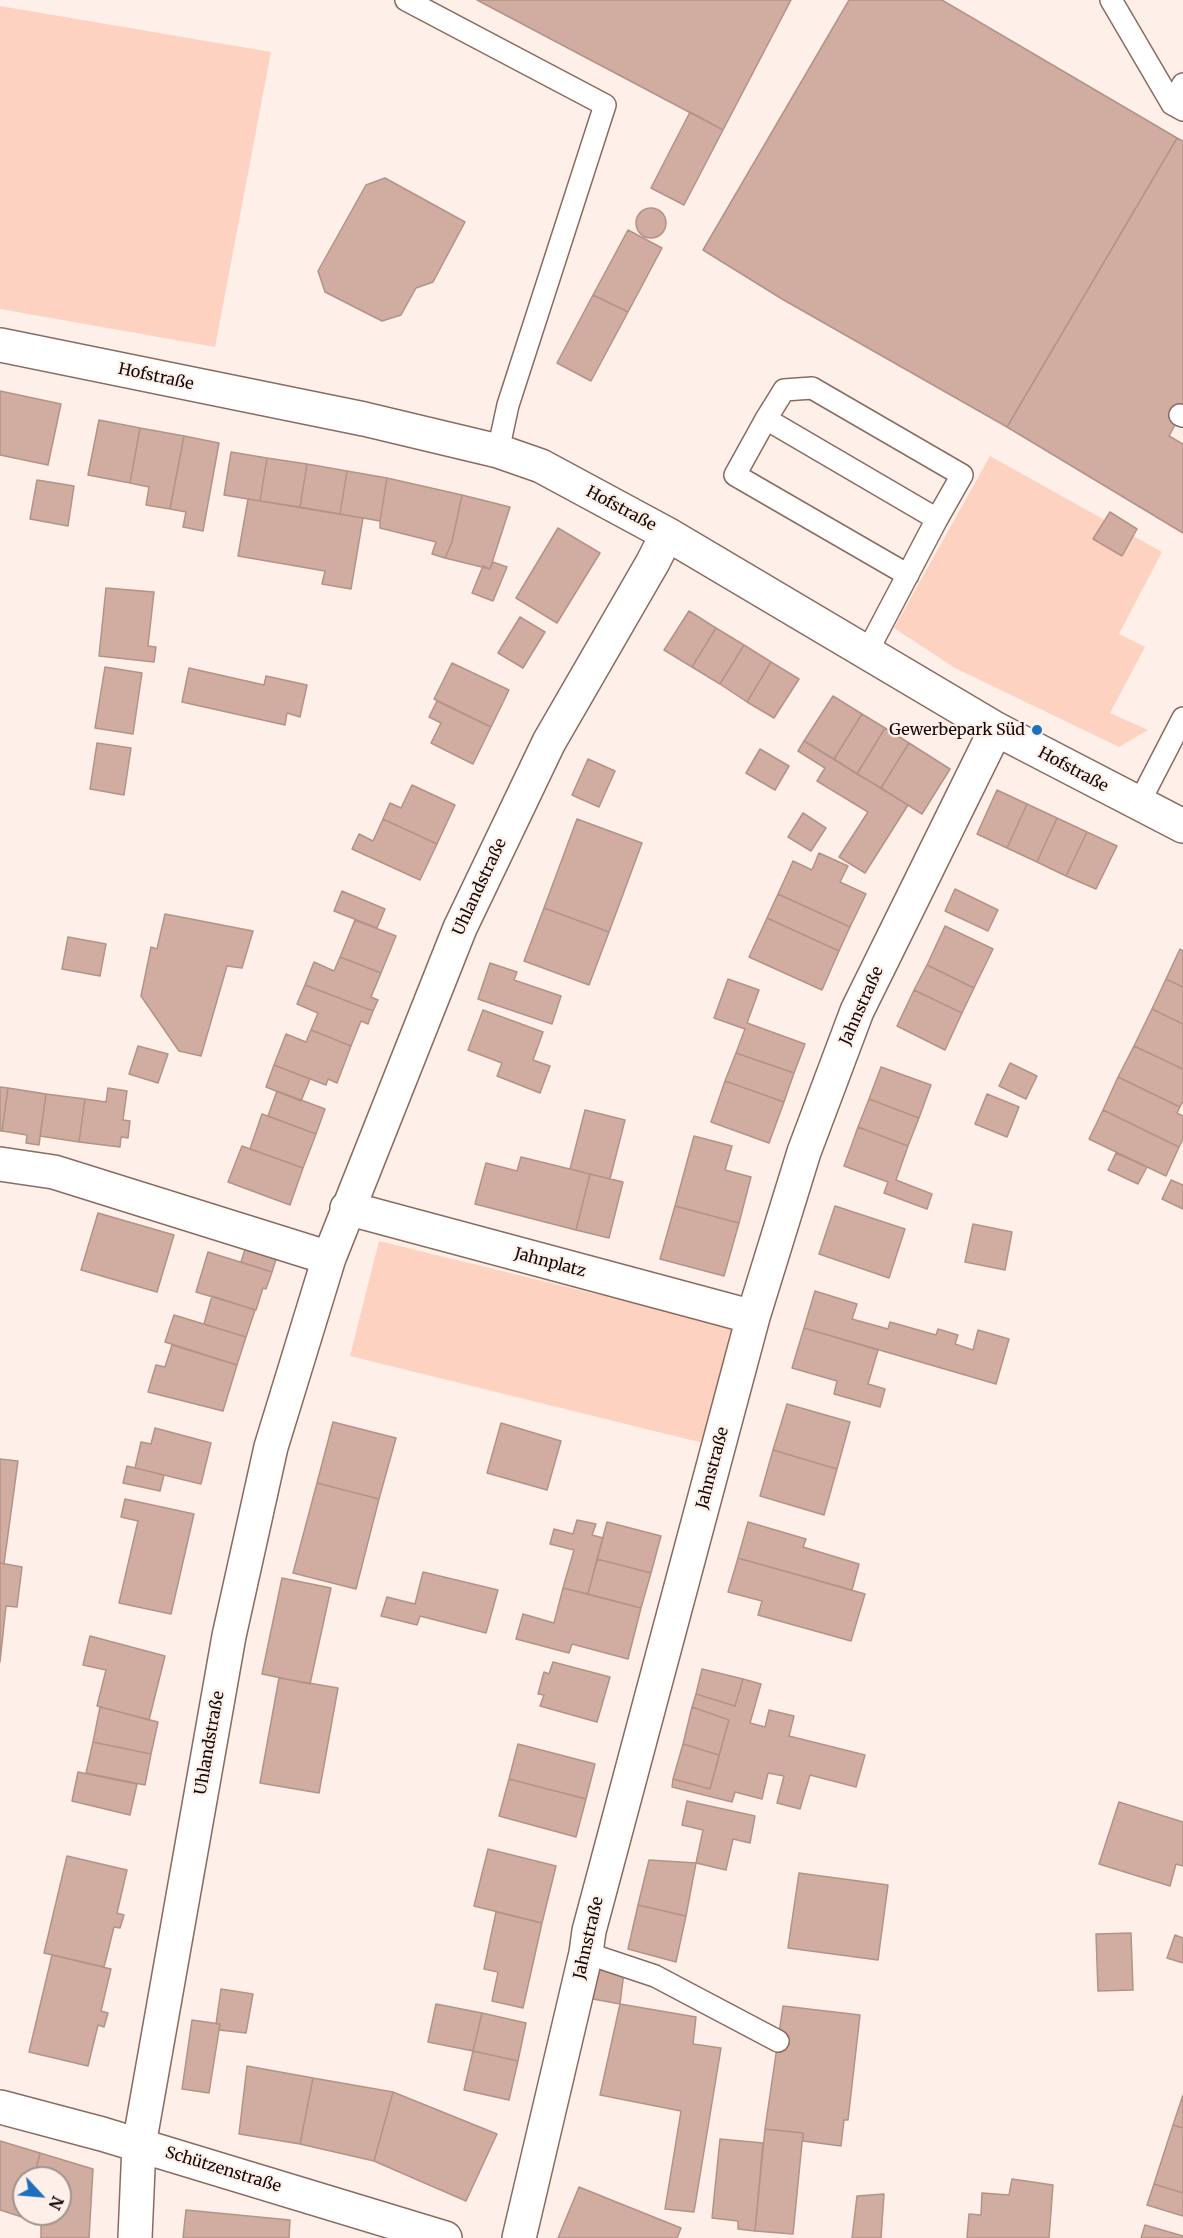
<!DOCTYPE html>
<html>
<head>
<meta charset="utf-8">
<style>
  body { margin:0 }
  #map { position:relative; width:1183px; height:2238px; overflow:hidden; background:#feefe9; font-family:Merriweather,serif }
  canvas { display:block }
  .north { position:absolute; left:12px; top:2166px; width:60px; height:60px; box-sizing:border-box; background:#feefe9; border:2px solid #a0938e; border-radius:50%; rotate:116deg; font-size:16px; font-weight:700; line-height:24px; text-align:center; color:#130805 }
  .north::after { content:''; display:block; margin:auto; width:21px; height:27px; background:#1c70be; clip-path:polygon(50% 0,100% 100%,50% 72%,0 100%) }
</style>
</head>
<body>
<div id="map">
<canvas width="1183" height="2238"></canvas>
<div class="north">N</div>
</div>
<script>
const c = document.querySelector('canvas').getContext('2d');
c.lineJoin = 'round';
function fill(path, color) { c.fillStyle = color; c.fill(path, 'evenodd'); }
function trace(path, color, width, dash) { c.strokeStyle = color; c.lineWidth = width; c.lineCap = dash ? 'butt' : 'round'; c.setLineDash(dash || []); c.stroke(path); }
function write(font, color, halo, rows, align = 'center') {
  c.font = font + ' Merriweather,serif'; c.lineWidth = 4.5; c.setLineDash([]); c.textBaseline = 'middle'; c.strokeStyle = halo; c.fillStyle = color; for (const [text, x, y, turn = 0] of rows) {
    c.save(); c.translate(x, y); c.rotate((+turn || 0) * Math.PI / 180); c.textAlign = isNaN(turn) ? turn : align; if (halo) c.strokeText(text, 0, 0); c.fillText(text, 0, 0); c.restore();
  }
}
const green = new Path2D(`
  M0 6 271 52 215 347 0 309Z
  M990 456 1162 552 1119 634 1145 647 1110 713 1148 730 1119 747 955 668 894 628Z
  M379 1241 735 1328 707 1444 350 1356Z`);
const building = new Path2D(`
  M477 0H791L723 130Z
  M849 0H942L1177 138 1007 427 782 299 703 250Z
  M690 112 723 130 684 205 651 188Z
  M1177 138 1183 141V410L1169 436 1183 444V533L1007 427Z
  M385 178 465 222 433 282 416 288 401 315 382 321 325 292 318 271 366 185Z
  M636 223a15 15 0 1 1 30 0a15 15 0 1 1-30 0Z
  M628 230 662 248 628 312 593 295Z
  M593 295 628 312 591 381 557 363Z
  M0 391 61 404 48 465 0 455Z
  M99 420 140 428 130 483 88 475Z
  M140 428 184 436 170 509 146 505 149 487 130 483Z
  M184 436 219 443 203 531 183 527 186 512 170 509Z
  M231 452 267 458 260 501 224 495Z
  M267 458 307 464 300 507 260 501Z
  M307 464 347 471 340 514 300 507Z
  M347 471 387 478 380 521 340 514Z
  M387 478 462 495 452 542 445 558 432 554 436 542 380 528V521Z
  M37 480 74 486 68 526 30 519Z
  M462 495 510 507 490 569 445 558 452 542Z
  M248 499 363 518 351 589 322 584 325 571 238 556Z
  M1110 512 1137 529 1122 556 1093 539Z
  M558 528 600 553 557 623 516 598Z
  M493 562 507 567 493 601 472 593 483 566 490 569Z
  M106 588 154 592 148 646 156 647 154 662 99 656Z
  M689 611 716 628 692 667 664 650Z
  M520 617 545 632 523 668 498 653Z
  M716 628 744 645 720 684 692 667Z
  M744 645 771 662 747 702 720 684Z
  M771 662 799 679 774 718 747 702Z
  M452 663 509 690 491 727 434 699Z
  M105 667 142 673 133 734 95 728Z
  M189 668 264 685 266 676 307 685 300 717 287 713 285 725 182 702Z
  M833 696 862 714 834 759 804 741Z
  M437 701 491 727 473 764 431 743 441 723 429 717Z
  M862 714 885 728 857 774 834 759Z
  M885 728 909 743 881 788 857 774Z
  M804 741 908 805 865 873 839 857 868 812 817 781 825 768 798 751Z
  M97 743 131 748 124 795 90 789Z
  M909 743 950 769 922 814 881 788Z
  M760 749 789 766 775 790 746 773Z
  M588 759 615 771 599 807 572 795Z
  M412 785 455 805 437 844 383 819 390 803 401 808Z
  M997 790 1027 804 1007 848 977 834Z
  M1027 804 1057 818 1037 862 1007 848Z
  M803 813 826 828 811 851 788 837Z
  M1057 818 1087 832 1066 876 1037 862Z
  M383 819 437 844 420 880 352 849 359 834 373 841Z
  M577 819 642 843 609 932 544 908Z
  M1087 832 1117 846 1096 889 1066 876Z
  M819 853 848 866 840 882 866 894 850 927 778 894 793 861 812 870Z
  M955 889 998 910 988 931 945 911Z
  M342 891 385 909 377 928 334 911Z
  M778 894 850 927 839 951 767 918Z
  M544 908 609 932 589 985 524 961Z
  M165 914 253 931 242 968 227 966 201 1056 179 1051 141 996 151 947 157 949Z
  M767 918 839 951 822 990 749 957Z
  M355 920 396 936 381 973 340 957Z
  M945 926 993 949 974 988 927 965Z
  M68 937 106 944 100 976 62 969Z
  M1180 949 1183 951V987L1166 979Z
  M340 957 381 973 371 997 378 1000 373 1011 305 985 314 962 334 971Z
  M490 963 517 972 514 980 561 996 552 1024 478 999Z
  M927 965 974 988 962 1013 914 990Z
  M728 979 759 990 747 1023 805 1044 794 1073 736 1053 745 1029 714 1018Z
  M1166 979 1183 987V1024L1152 1009Z
  M305 985 373 1011 368 1024 361 1021 351 1046 311 1030 318 1013 297 1004Z
  M914 990 962 1013 945 1050 897 1026Z
  M1152 1009 1183 1024V1069L1134 1046Z
  M483 1010 543 1032 533 1060 550 1066 540 1093 497 1076 502 1063 468 1050Z
  M311 1030 351 1046 337 1083 328 1079 326 1085 274 1065 286 1034 306 1042Z
  M138 1046 168 1054 158 1083 129 1074Z
  M1134 1046 1183 1069V1101L1180 1107 1118 1077Z
  M736 1053 794 1073 784 1102 725 1081Z
  M1010 1063 1037 1076 1026 1099 999 1086Z
  M274 1065 310 1079 301 1101 266 1087Z
  M881 1067 931 1085 919 1118 869 1099Z
  M1118 1077 1180 1107 1177 1113 1183 1116V1139L1179 1147 1103 1110Z
  M725 1081 784 1102 769 1143 711 1122Z
  M0 1087 8 1088 2 1131H0Z
  M8 1088 46 1094 39 1145 26 1143 27 1135 2 1131Z
  M108 1088 127 1091 123 1120 130 1121 128 1138 121 1137 120 1147 79 1142 85 1099 106 1102Z
  M277 1091 325 1109 316 1134 268 1116Z
  M46 1094 85 1099 79 1142 40 1136Z
  M987 1094 1019 1107 1007 1137 975 1124Z
  M869 1099 919 1118 908 1146 858 1127Z
  M585 1110 625 1120 610 1179 570 1169Z
  M1103 1110 1179 1147 1166 1176 1089 1139Z
  M262 1114 316 1134 303 1168 250 1149Z
  M858 1127 908 1146 896 1180 932 1194 927 1209 884 1193 888 1182 844 1166Z
  M694 1136 732 1146 725 1170 751 1177 739 1223 675 1206Z
  M242 1146 303 1168 290 1205 228 1182Z
  M1116 1153 1147 1167 1138 1184 1108 1170Z
  M521 1157 590 1174 576 1230 475 1204 486 1163 517 1171Z
  M590 1174 623 1182 609 1238 576 1230Z
  M1171 1180 1183 1185V1209L1162 1199Z
  M675 1206 739 1223 724 1276 660 1259Z
  M835 1206 905 1229 889 1278 819 1254Z
  M98 1213 174 1235 157 1292 81 1270Z
  M973 1224 1012 1232 1005 1270 965 1262Z
  M247 1243 278 1253 272 1272 241 1262Z
  M208 1252 272 1272 266 1289 263 1288 256 1310 196 1292Z
  M815 1291 857 1304 852 1319 888 1329 890 1322 936 1335 938 1329 958 1335 955 1344 973 1350 978 1330 1009 1339 996 1384 804 1328Z
  M212 1296 255 1310 246 1337 204 1324Z
  M174 1315 246 1337 237 1365 165 1342Z
  M804 1328 878 1350 868 1384 885 1389 880 1407 834 1394 837 1381 792 1368Z
  M172 1345 237 1365 223 1411 148 1392 156 1365 165 1367Z
  M787 1404 850 1422 837 1469 773 1450Z
  M333 1422 396 1438 379 1499 317 1483Z
  M501 1423 561 1441 547 1490 487 1473Z
  M155 1428 211 1443 201 1484 135 1468 141 1442 151 1444Z
  M773 1450 837 1469 824 1515 760 1496Z
  M0 1459 18 1461 4 1564 0 1563Z
  M127 1466 164 1475 160 1491 123 1483Z
  M317 1483 379 1499 356 1589 293 1573Z
  M125 1499 194 1514 171 1614 119 1603 138 1521 121 1517Z
  M577 1520 596 1524 592 1535 603 1538 588 1594 563 1588 574 1550 550 1544 554 1529 573 1534Z
  M607 1522 661 1536 651 1573 597 1559Z
  M748 1522 806 1539 803 1547 859 1564 852 1590 738 1558Z
  M738 1558 865 1594 851 1641 758 1615 762 1601 728 1592Z
  M597 1559 651 1573 641 1608 588 1594Z
  M0 1563 22 1567 17 1607 6 1606 0 1662Z
  M423 1572 498 1590 486 1633 420 1616 417 1625 381 1616 387 1597 415 1604Z
  M282 1578 331 1588 310 1684 262 1674Z
  M563 1588 641 1608 628 1659 572 1644 569 1653 516 1639 523 1614 554 1623Z
  M90 1636 165 1656 149 1720 97 1706 106 1670 83 1665Z
  M553 1662 610 1677 597 1722 540 1706 544 1695 538 1694 544 1672 549 1674Z
  M702 1669 743 1679 735 1706 696 1694Z
  M279 1678 338 1688 319 1793 260 1783Z
  M743 1679 761 1684 750 1723 765 1727 769 1710 794 1716 789 1736 865 1755 856 1787 810 1775 800 1809 777 1803 784 1776 768 1773 762 1799 735 1792 732 1802 672 1787 673 1779 710 1789 729 1720 692 1707 696 1694 735 1706Z
  M100 1707 158 1722 151 1754 93 1742Z
  M692 1707 729 1720 719 1755 683 1744Z
  M93 1742 151 1754 145 1785 86 1773Z
  M518 1744 595 1764 586 1799 509 1779Z
  M683 1744 719 1755 710 1789 673 1779Z
  M78 1772 137 1784 130 1815 72 1801Z
  M509 1779 586 1799 576 1837 499 1816Z
  M687 1801 755 1816 750 1843 733 1839 726 1870 696 1863 703 1830 682 1825Z
  M1119 1802 1183 1822V1866L1176 1864 1170 1886 1099 1864Z
  M488 1849 556 1866 542 1923 474 1906Z
  M67 1856 127 1870 117 1913 124 1915 120 1928 114 1927 104 1967 44 1953Z
  M649 1860 696 1863 686 1916 638 1905Z
  M799 1873 888 1885 878 1960 788 1948Z
  M638 1905 686 1916 676 1962 628 1949Z
  M496 1912 542 1923 523 2008 492 2001 498 1972 484 1969Z
  M1131 1933 1133 1990 1098 1991 1096 1934Z
  M1175 1935 1183 1938V1963L1167 1958Z
  M52 1955 111 1969 101 2011 108 2013 104 2027 98 2025 88 2066 29 2052Z
  M598 1968 624 1972 620 2004 593 1999Z
  M221 1989 253 1994 246 2033 219 2030 220 2024H216Z
  M436 2004 482 2013 473 2051 428 2042Z
  M620 2004 696 2017 693 2044 721 2048 694 2212 665 2209 681 2111 600 2095Z
  M783 2006 860 2015 848 2120H844L841 2146 803 2141V2133L765 2129Z
  M482 2013 526 2023 518 2061 473 2051Z
  M192 2020 220 2024 209 2093 182 2089Z
  M473 2051 518 2061 509 2100 464 2090Z
  M247 2066 313 2078 300 2144 239 2134Z
  M313 2078 393 2092 374 2161 300 2144Z
  M393 2092 497 2134 466 2201 374 2161Z
  M1183 2095V2128L1173 2125Z
  M1173 2125 1183 2128V2193L1154 2184Z
  M765 2129 803 2133 793 2234 755 2231Z
  M720 2139 763 2143 755 2231 738 2229V2221L712 2218Z
  M0 2141 40 2153 34 2178H24L25 2218 0 2210Z
  M40 2153 93 2169 89 2238H41V2222L25 2218 26 2214H60V2178H34Z
  M1012 2179 1053 2185 1049 2238H967L969 2214 981 2215 982 2193 1009 2195Z
  M1154 2184 1183 2193V2216L1147 2205Z
  M579 2187 681 2228 677 2238H558Z
  M884 2194 881 2238H852L857 2196Z
  M186 2210 290 2220 289 2238H183Z
  M1145 2225 1183 2236V2238H1141Z`);
const lane = new Path2D(`
  M406 0 605 105 508 405 498 451
  M1111 0 1172 104 1183 110
  M1172 104 1183 84
  M1180 415 1183 416
  M766 419 784 390 812 388 962 475 937 519
  M866 654 937 519 766 419 735 475 908 575
  M1138 805 1183 718
  M586 1953 655 1976 778 2041`);
const street = new Path2D(`
  M0 345 364 419 498 451 541 466 667 534 996 729 1183 826
  M0 1164 54 1172 329 1258
  M347 1208 753 1317
  M0 2107 102 2134 445 2238
  M135 2238 139 2145 229 1636 271 1447 329 1258 460 928 549 742 653 562 667 534
  M519 2238 586 1953 589 1931 753 1317 804 1152 857 1011 996 729`);
const markers = [
  [1037,730,6,"#1c70be"]
];
const streetNames = [
  ["Hofstraße",156,377,12],
  ["Hofstraße",621,509,28],
  ["Hofstraße",1073,770,28],
  ["Uhlandstraße",480,887,-65],
  ["Jahnstraße",862,1006,-66],
  ["Jahnplatz",550,1263,15],
  ["Jahnstraße",713,1468,-75],
  ["Uhlandstraße",210,1743,-80],
  ["Jahnstraße",589,1938,-77],
  ["Schützenstraße",223,2170,17]
];
const poiNames = [
  ["Gewerbepark Süd",1025,730]
];
fill(green, '#fed2c1');
fill(building, '#d0ada0');
trace(building, '#b49286', 1.5);
trace(lane, '#8b6b5f', 24);
trace(street, '#8b6b5f', 36);
trace(lane, '#fff', 21);
trace(street, '#fff', 33);
for (const [x, y, r, color] of markers) { const dot = new Path2D(); dot.arc(x, y, r, 0, 2 * Math.PI); c.fillStyle = color; c.fill(dot); trace(dot, '#feefe9', 2); }
write('16px', '#130805', '#feefe9', streetNames);
write('16px', '#130805', '#feefe9', poiNames, 'right');
</script>
</body>
</html>
